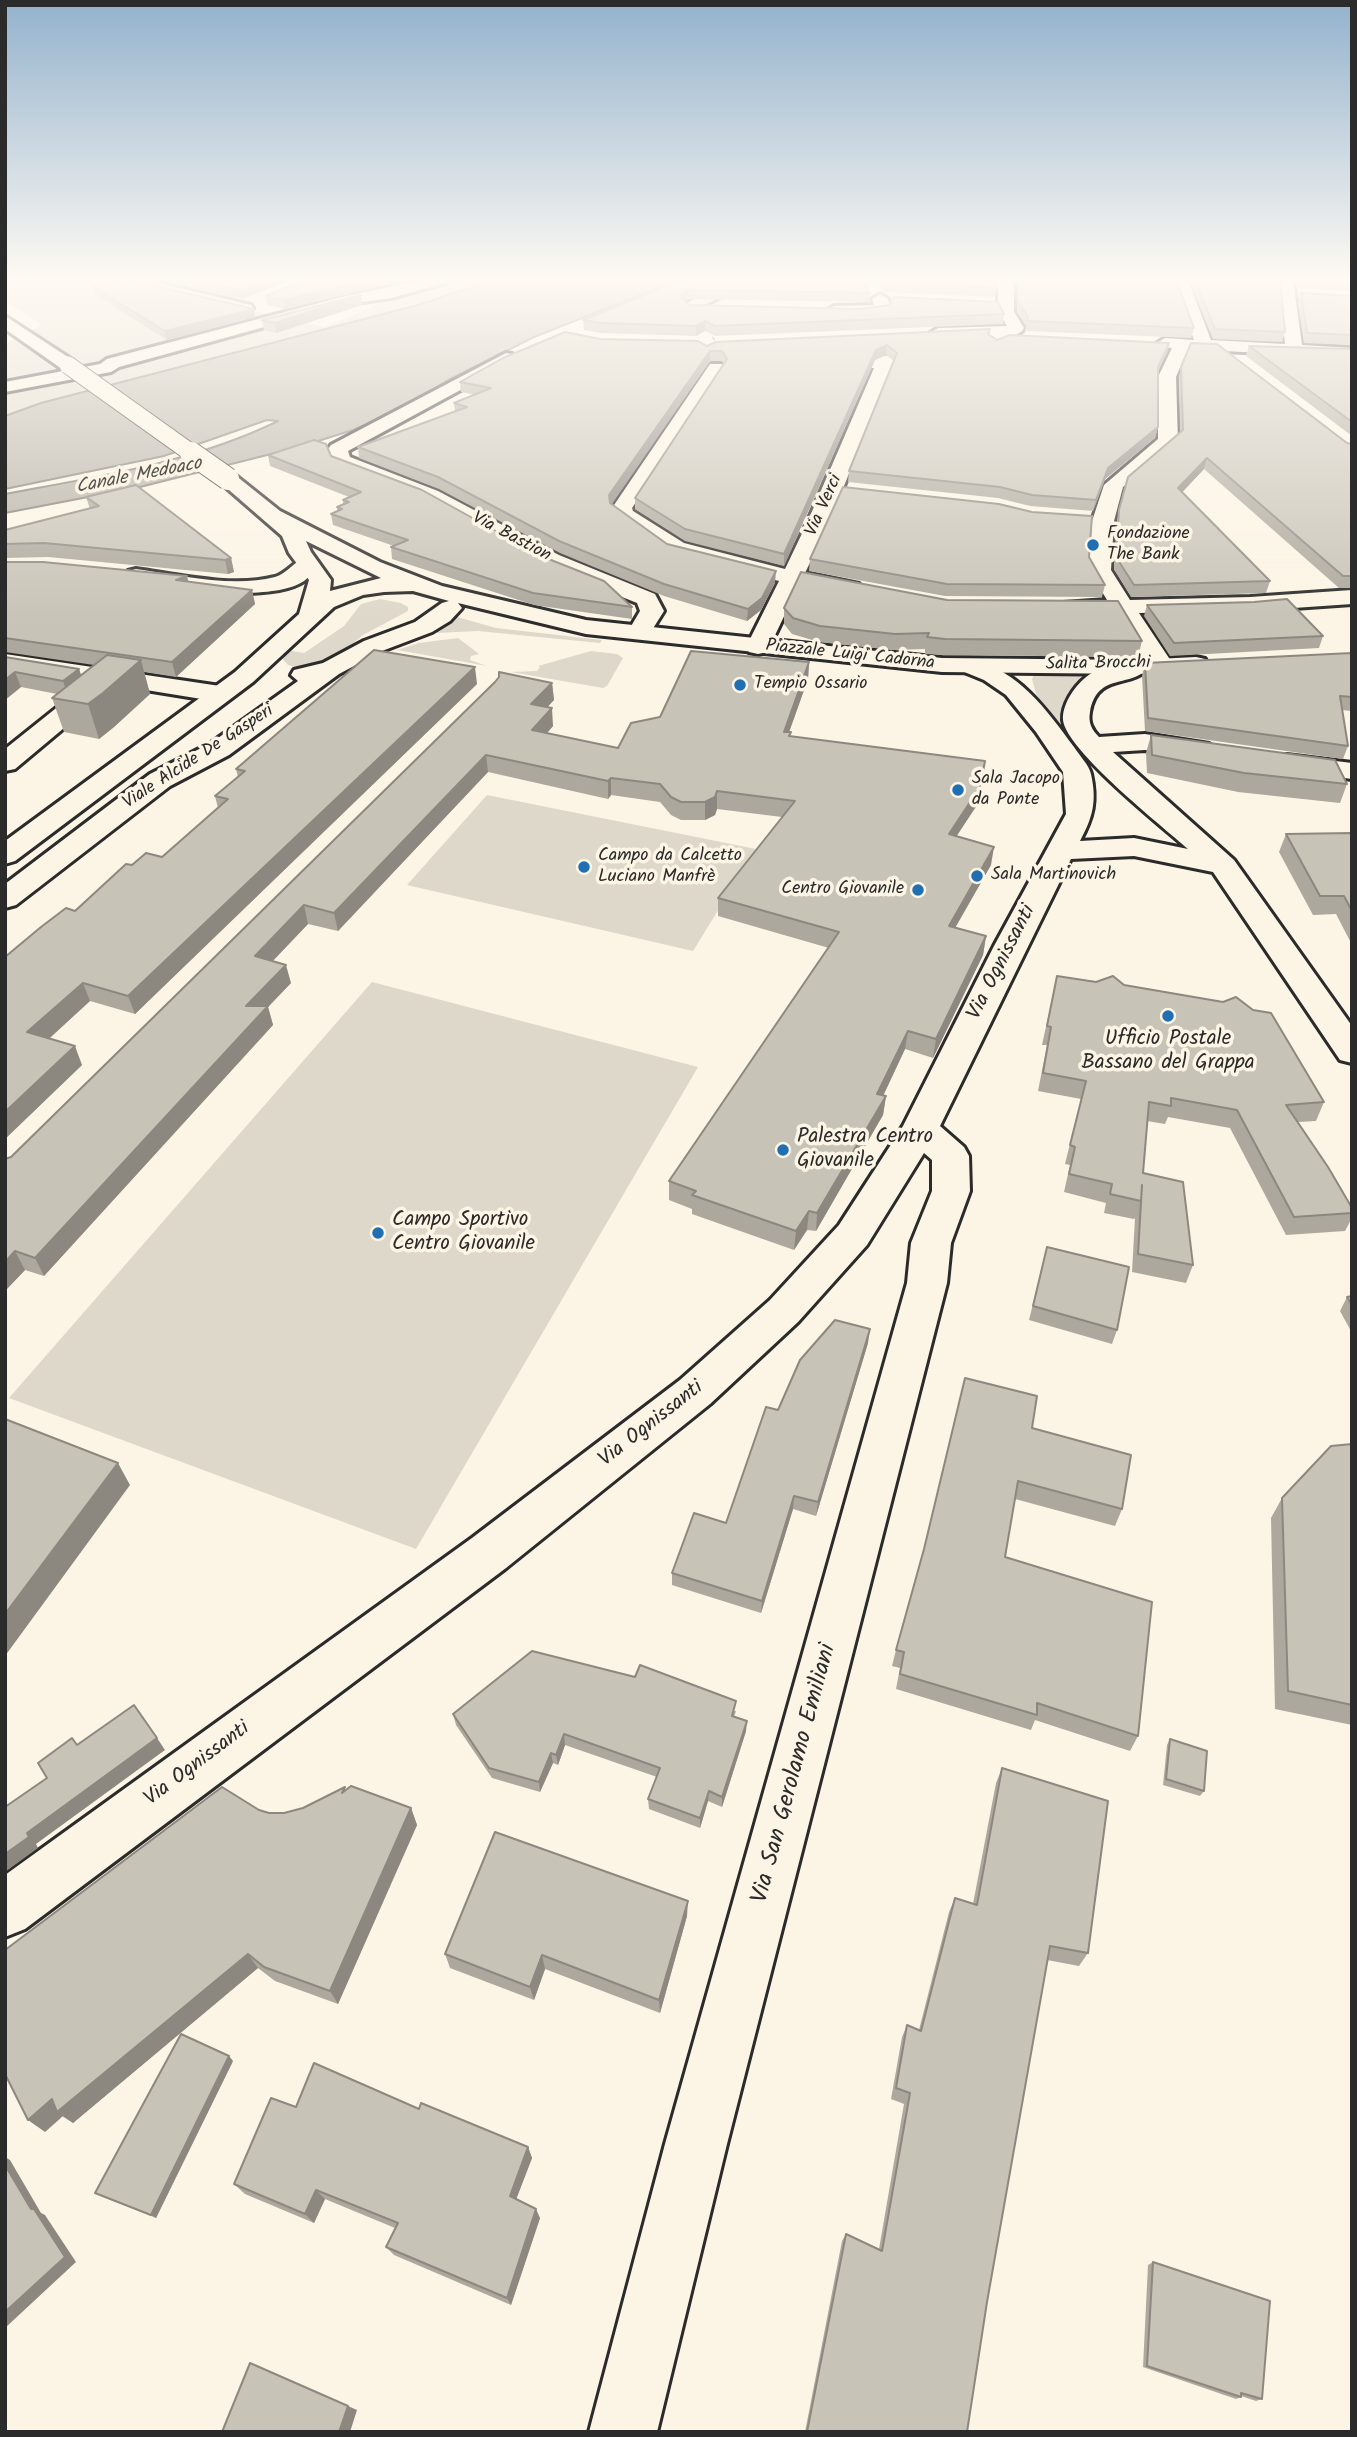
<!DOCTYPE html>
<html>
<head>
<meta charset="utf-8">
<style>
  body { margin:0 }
  #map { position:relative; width:1357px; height:2437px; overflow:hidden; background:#fcf5e5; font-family:Kalam,sans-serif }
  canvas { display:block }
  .frame { position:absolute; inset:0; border:7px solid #2b2b2b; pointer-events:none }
</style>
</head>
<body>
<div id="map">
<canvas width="1357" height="2437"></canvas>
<div class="frame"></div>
</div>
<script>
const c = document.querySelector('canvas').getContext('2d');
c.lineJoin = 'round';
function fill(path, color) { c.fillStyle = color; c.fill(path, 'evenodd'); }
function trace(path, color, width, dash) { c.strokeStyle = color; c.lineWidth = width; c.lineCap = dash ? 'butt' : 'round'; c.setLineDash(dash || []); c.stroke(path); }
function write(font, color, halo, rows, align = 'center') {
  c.font = font + ' Kalam,sans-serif'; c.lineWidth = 7; c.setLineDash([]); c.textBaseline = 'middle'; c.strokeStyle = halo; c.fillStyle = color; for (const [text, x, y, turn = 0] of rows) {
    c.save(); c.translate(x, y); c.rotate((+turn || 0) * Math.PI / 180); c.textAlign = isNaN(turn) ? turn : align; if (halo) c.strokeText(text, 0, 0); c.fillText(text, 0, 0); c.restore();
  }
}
const green = new Path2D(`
  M5 280H116L325 327 399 296 455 280H494L418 305 41 403 5 416V344L42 325 5 301Z
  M380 599 401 603 408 607V611L363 635 331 662 302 669 288 665 282 658 286 650 304 653 344 626 361 604Z
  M457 617 496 628 602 640 600 643 478 631 436 633Z
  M458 638 479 654 471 656 470 660 487 666 397 650 419 643Z
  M591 651 617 654 623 658 607 686 603 688 511 672 537 671 540 667 538 666Z
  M1086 671C1082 688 1062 697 1063 716 1063 723 1067 732 1068 739L1036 694 1032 679 1035 673Z
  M487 795 756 849 693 951 407 885Z
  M372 982 698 1067 416 1549 9 1398Z`);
const water = new Path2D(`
  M494 280H678L534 337 448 380 403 408 353 430 299 447 140 487 5 513V494C96 477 195 462 278 421L267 420 164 456 5 489V416L41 403 418 305Z`);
const minor = new Path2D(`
  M119 280H146L251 305 253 308 245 313 121 283Z
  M422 280H447L445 283 391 298 348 304 119 367 111 372 5 392V382L100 364 107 359 342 297Z
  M732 280H753L695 310 689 312 681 307 704 292Z
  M998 280H1014V312L1024 328 1022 331 990 352 944 362 892 367 829 523 805 573 859 584 862 589 859 594 851 596 799 585 767 652 758 654 749 652 746 647 779 581 668 553 613 514 612 508 710 364H722L725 368 632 508 633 511 684 543 785 569 807 523 874 368 821 369 812 364 815 360C866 348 947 369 993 336L938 338 930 333 938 328 1007 326 998 312Z
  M1173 280H1188L1211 340 1285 344 1278 280H1293L1302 345 1352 348V358L1188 349 1176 377 1178 441 1123 487 1114 521 1111 570 1130 600 1250 597 1352 590V604L1250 611 1139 613 1173 664 1170 669C1142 676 1128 634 1116 614L1063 613 1059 608 1063 603 1107 600 1089 570 1092 521 1104 485 1158 439V377L1172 348 1159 347 1157 343 1165 338 1194 340Z
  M880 294 888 299 891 309 889 312 834 316 826 311 834 306 874 305 872 299Z
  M506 353 512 354 514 358 512 362 348 451 350 457 438 491 559 555 655 594 664 611 647 638H631L627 633 640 611 637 603 543 565 424 499 334 464 328 449 331 445Z
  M307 557 315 559 318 564C314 569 310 577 304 581 272 603 166 590 128 581L125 576 128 571 136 569C179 575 232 588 275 577 288 573 294 561 307 557Z
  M5 654 220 686 229 689 233 694 229 699 220 702 109 684 111 687 107 692 15 769 5 771V749L90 681 5 668Z
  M971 659C1019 671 1046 709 1074 747 1079 755 1089 765 1091 774 1097 801 1093 817 1080 841L1134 838 1188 849C1162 826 1066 750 1063 720 1062 705 1074 687 1085 678 1098 667 1128 658 1145 662L1148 667C1133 689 1097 671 1090 712 1088 723 1092 730 1099 737L1145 734 1209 744 1213 750 1209 756 1200 758 1145 750 1113 752 1234 860 1352 1026V1063L1340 1060 1213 872 1134 856 1071 859 940 1126 964 1147 969 1156 970 1191 951 1243 947 1283 727 2144 657 2432H589L665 2144 907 1283 911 1243 932 1191V1160L924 1153 867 1245 798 1322 710 1404 506 1568 25 1929 5 1937V1875L472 1538 680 1380 770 1300 839 1225 903 1126 994 946 1066 814 1063 772 1036 732 1006 695 984 680 962 671 959 666 962 661Z
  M1287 755 1352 763V779L1277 769 1273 763 1277 757Z`);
const major = new Path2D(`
  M5 316 74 361 77 365 74 369H62L5 329Z
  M228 473 235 475 280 511 380 562 442 586 586 620 942 658 1136 660 1196 657 1205 659 1208 664 1205 669 1196 671 1136 674 942 672 586 634 458 603 462 608 450 621 432 632 382 651 339 674 229 755 170 786 16 905 5 908V884L150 774 211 743 298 681 291 675 294 670 323 663 364 641 415 622 442 603 449 601 413 591 384 592 363 595 334 607 253 682 15 861 5 864V841L235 672 299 614 309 580 289 553 282 536 221 483 218 479 221 475ZM306 541 381 578 330 591 331 580 311 552Z`);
const minorBridge = new Path2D(`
  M705 342 707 345`);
const majorBridgeFar1 = new Path2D(`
  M68 365 194 455`);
const majorBridge = new Path2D(`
  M191 453 228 479`);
const wall = new Path2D(`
  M159 280H291L242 299Z
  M304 280H406L285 309 267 305 266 296Z
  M875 280H997L995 297 885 292Z
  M1017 280H1176L1194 328 1191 338 1025 331 1026 326 1017 311Z
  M1189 280H1280L1285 332 1282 342 1213 339Z
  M1295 280H1352V291L1296 288Z
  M111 281 255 317 167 340 95 295 93 287 112 284Z
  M674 283 870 293 869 302 689 299 685 302 689 305 1004 314 1003 324 715 336 705 331 696 336 600 333 584 330 583 320Z
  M1301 293 1352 296V345L1304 343 1298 303Z
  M361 295 362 305 276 333 264 330 262 320Z
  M990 329V335L997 340 1167 352 1158 372V427L1155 438 1105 479 1093 511 1030 506 998 498 848 482 849 471 894 361 886 355 875 360 784 566 685 541 635 509V498L724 365 722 361H710L611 504 667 544 775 583 761 610 747 621 664 596 560 553 439 489 359 458 358 447 455 411 454 403 475 395 461 392 460 382 600 339 707 346Z
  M1249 346 1352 349V436L1246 356Z
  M1181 367 1347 443 1352 444V588H1339L1204 469 1182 492 1270 581 1266 593 1131 597 1114 569 1117 521 1119 510 1180 432 1179 377Z
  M268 455 331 456 632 607V619L534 605 392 559 391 547 394 546 333 525 331 514 337 511V507L343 504V500L349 497 270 466Z
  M86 497 231 558 234 572 228 574 48 557 5 558V530L90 509Z
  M1089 557 1105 585 1102 597 945 596 809 571 810 559Z
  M5 562 187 576 188 582 252 590 255 604 176 677 144 672 150 694 114 727 99 739 64 732 52 698 57 694 21 687 5 700V657L79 669 81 675 94 665 5 652Z
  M1147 605 1323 636 1319 648 1170 656 1144 616Z
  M784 608 1142 641 1138 657 943 655 925 654V649L893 650 819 642 792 634 784 624Z
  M1352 653V711L1342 710 1348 746 1343 759 1145 731 1142 676 1145 663Z
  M809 662 808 679 789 732 790 736 977 805 956 837 991 865 955 927 986 936 983 955 933 1058 905 1049 883 1096H886L883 1115 816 1231 807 1230 794 1250 692 1214V1209L669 1200V1181L829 948 718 916V898L782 817 717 809 715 815 705 820H681L671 815 660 802 611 795 608 799 488 772 338 931 308 924 273 961 291 983 268 1007 273 1025 44 1276 25 1270 5 1291V1159L11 1157 552 683 554 700 547 707 553 726 547 733 618 748 660 717Z
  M477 684 135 1014 90 1001 49 1039 82 1065 5 1139 75 911 132 865 162 857 218 808 215 796 238 777 236 769Z
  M1151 735 1347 784 1340 803 1238 792 1147 773 1146 753Z
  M1352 833V941H1350L1336 914 1313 915 1279 852 1286 834Z
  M1057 976 1124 985 1324 1102 1316 1121 1298 1122 1352 1208V1218L1345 1231 1286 1235 1230 1128 1168 1117 1165 1124 1147 1121 1143 1173 1193 1265 1186 1283 1132 1272 1135 1218 1134 1219 1104 1213 1106 1203 1064 1192 1070 1165 1065 1164 1081 1099 1038 1091 1047 1045H1042Z
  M1047 1247 1117 1330 1112 1344 1029 1320Z
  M1352 1296V1333L1340 1311 1347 1297Z
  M868 1343 816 1516 793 1509 761 1613 672 1585V1573L726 1523 778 1410Z
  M1032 1428 1122 1509 1115 1526 1015 1499 1005 1557 1138 1736 1130 1751 1035 1720 1031 1730 896 1689 900 1668 892 1666 896 1650Z
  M1352 1444V1725L1275 1709 1271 1518 1282 1498Z
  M736 1711 734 1717 746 1731 722 1807 708 1801 700 1828 649 1809 648 1799 657 1777 565 1745 558 1765 553 1763 540 1792 492 1778 456 1725 453 1714Z
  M1170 1739 1204 1791 1200 1796 1163 1785 1167 1745Z
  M1002 1768 1088 1953 1079 1966 1047 1960 987 2302 967 2432H805L842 2241 846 2234 879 2249 904 2104 891 2099 902 2037 907 2025 919 2030 949 1912 955 1898 973 1904 996 1783Z
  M346 1789 411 1808 417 1825 338 2004 275 1981 258 1968 73 2123 62 2116 45 2132 269 1813H284L303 1808Z
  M687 1916 660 2013 545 1969 534 2000 450 1968 445 1954Z
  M233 2061 156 2218 101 2196 95 2193Z
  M296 2107 419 2109 528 2147 532 2158 516 2199 540 2218 511 2305 394 2255 386 2247 395 2228 325 2199 314 2223 245 2194 234 2184Z
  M1153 2262 1262 2399 1256 2401 1241 2396V2397L1236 2399 1143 2367 1148 2265Z`);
const shadedWall = new Path2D(`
  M267 280H291L242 299 240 290Z
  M368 280H406L285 309 283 300Z
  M689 290V299L679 306V296Z
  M361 295 362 305 276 333 275 323Z
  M254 309 255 317 167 340 165 331Z
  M705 321V331L696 336V326Z
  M1169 343 1167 352 1155 377 1158 367Z
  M887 345 886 355 875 360 784 566V554L876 350Z
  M710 351V361L610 507 609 495Z
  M1158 427 1155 438 1105 479 1093 511 1096 500 1108 468Z
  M1207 458 1204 469 1175 500 1178 488Z
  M231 558 234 572 228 574 225 560Z
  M776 571 775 583 761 610 747 621 748 609Z
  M187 576 190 590 176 580Z
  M252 590 255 604 176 677 172 662Z
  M141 660 150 694 114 727 99 739 88 704Z
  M809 662 808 679 783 749 784 732Z
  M475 667 477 684 135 1014 128 996Z
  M79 669 84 684 68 696 63 681Z
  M15 672 21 687 5 700V680Z
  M552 683 554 700 533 722 531 704Z
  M552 708 553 726 534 748 532 730Z
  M486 755 488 772 338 931 334 913Z
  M985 761 977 805 946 852 949 834Z
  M611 778V795L608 799V781Z
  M717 791V809L715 815 705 820V802Z
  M994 847 991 865 946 944 949 926Z
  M304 905 308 924 259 975 255 956Z
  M986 936 983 955 933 1058 936 1039Z
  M286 965 291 983 268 1007 273 1025 44 1276 35 1258 246 1006Z
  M83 983 90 1001 35 1051 27 1032Z
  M908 1031 905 1049 875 1113 877 1094Z
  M75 1046 82 1065 5 1139V1112Z
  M886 1096 883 1115 816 1231 817 1213Z
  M809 1211 807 1230 794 1250 796 1231Z
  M15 1251 25 1270 5 1291V1262Z
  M870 1329 868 1343 816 1516 818 1502Z
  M118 1463 130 1485 5 1656V1614Z
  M794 1496 793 1509 761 1613 762 1601Z
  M747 1721 746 1731 722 1807V1797Z
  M564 1734 565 1745 558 1765 556 1755Z
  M157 1738 165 1750 36 1844 38 1848 5 1872V1854L27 1833Z
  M551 1753 553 1763 540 1792 539 1782Z
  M709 1791 708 1801 700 1828V1818Z
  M411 1808 417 1825 338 2004 330 1991Z
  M688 1901 687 1916 660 2013 659 2000Z
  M248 1954 258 1968 73 2123 63 2116 45 2132 28 2120 52 2099Z
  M542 1955 545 1969 534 2000 530 1987Z
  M229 2056 233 2061 156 2218 151 2215Z
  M528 2147 532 2158 514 2205 510 2196Z
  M5 2157 10 2160 41 2213 45 2215 76 2262 5 2328V2312L31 2209 5 2165Z
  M316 2190 325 2199 314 2223 305 2214Z
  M536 2209 540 2218 511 2305 507 2298Z
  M348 2406 357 2410 350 2432H339Z`);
const building = new Path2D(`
  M113 280H130L254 309 165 331 93 287 115 283 111 281Z
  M195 280H267L240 290Z
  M304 280H368L283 300 266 296Z
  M687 280H862L870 293 689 290 679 296 689 305 859 309 890 305 893 297 998 302 1004 314 715 326 705 321 696 326 600 323 583 320 674 283Z
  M884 280H997V288L886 283Z
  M1018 280H1176L1194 328 1027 321 1028 317 1018 301Z
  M1195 280H1280L1285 332 1215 329Z
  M1301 293 1352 296V335L1307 333Z
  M361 295 275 323 262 320Z
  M990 329 988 334 997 340 1010 335 1169 343 1158 367V427L1108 468 1096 500 1032 495 1000 487 849 471 897 353 887 345 876 350 784 554 685 529 635 498 727 359 722 351H710L609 495 610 503 667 544 776 571 762 598 748 609 664 584 559 541 438 477 358 447 467 407 454 403 491 388 460 382 503 358 565 332 600 339 698 341 707 346 716 342Z
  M1191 343 1217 344 1347 443 1352 444V576H1343L1207 458 1178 488 1270 581 1134 585 1116 557 1119 510 1128 477 1183 430 1181 367Z
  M1249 346 1352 349V422Z
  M314 440 326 444 331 456 422 490 541 556 604 581 632 607 533 593 391 547 408 540 331 514 342 509 337 507 349 502 343 500 361 492 268 455Z
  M136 485 231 558 225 560 44 543 5 544V530L99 506 86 497Z
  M843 487 999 504 1032 512 1092 516 1089 557 1105 585 947 584 810 559Z
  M5 562H43L187 576 176 580 252 590 172 662 5 638Z
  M801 572 947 600 1118 601 1142 641 945 639 927 637 929 633 895 634 820 626 793 618 784 608Z
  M1287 599 1323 636 1174 643 1147 605 1254 602Z
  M374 650 475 667 128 996 83 983 27 1032 75 1046 5 1112V957L41 927 66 908 75 911 126 864 132 865 146 853 162 857 228 799 215 796 245 771 236 769Z
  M691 651 809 662 784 732H791L789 736 985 761 980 787 949 834 994 847 949 926 986 936 936 1039 908 1031 877 1094 886 1096 817 1213 809 1211 796 1231 692 1195 696 1191 669 1181 839 932 718 898 795 801 717 791 715 797 705 802H681L671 797 660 784 611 778 608 781 486 755 334 913 304 905 255 956 286 965 246 1006H268L35 1258 15 1251 5 1262V1159L11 1157 495 682 499 677V672L552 683 531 704 552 708 532 730 618 748 631 723 660 717Z
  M1352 653V697L1340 696 1348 746 1148 718 1145 663Z
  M107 655 141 660 103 693 88 704 52 698Z
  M5 657 79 669 63 681 15 672 5 680Z
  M1151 735 1335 760 1347 784 1244 773 1152 755Z
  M1352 833V911L1344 896H1320L1286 834Z
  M1057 976 1096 982 1113 976 1124 985 1223 1002 1236 997 1253 1010 1271 1013 1324 1102 1286 1105 1328 1167 1352 1208V1213L1294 1217 1237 1110 1171 1098V1106L1149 1102 1143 1173 1183 1182 1193 1265 1138 1254 1142 1185 1141 1201 1110 1194 1112 1184 1069 1174 1075 1147 1070 1145 1086 1081 1043 1073 1051 1027 1047 1026Z
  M1047 1247 1129 1267 1117 1330 1033 1306Z
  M1352 1296V1305L1347 1297Z
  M835 1320 870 1329 818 1502 794 1496 762 1601 672 1573 694 1513 726 1523 766 1407 778 1410 800 1360Z
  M965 1378 1037 1396 1032 1428 1131 1455 1122 1509 1018 1481 1005 1557 1152 1602 1138 1736 1037 1703V1715L900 1674 904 1652 896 1650 924 1549Z
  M5 1419 118 1463 5 1614Z
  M1352 1444V1705L1288 1691 1282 1498 1331 1446Z
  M532 1651 635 1677 640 1665 736 1701 732 1716 747 1721 722 1797 709 1791 700 1818 648 1799 660 1768 564 1734 556 1755 551 1753 539 1782 489 1768 453 1714Z
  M134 1705 157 1738 27 1833 29 1837 5 1854V1807L47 1778 38 1763 72 1738 77 1745Z
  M1170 1739 1207 1751 1204 1791 1166 1779Z
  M1002 1768 1108 1801 1088 1953 1050 1946 987 2302 967 2432H807L846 2234 882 2251 910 2093 896 2088 907 2025 921 2031 955 1898 977 1905Z
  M351 1786 411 1808 330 1991 264 1967 248 1954 57 2112 52 2099 28 2120 5 2074V1950L222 1787 259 1810 269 1813H284L303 1808 345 1787 342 1793Z
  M495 1832 688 1901 659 2000 542 1955 530 1987 445 1954Z
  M181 2034 229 2056 151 2215 95 2193Z
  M314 2063 419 2109 421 2103 528 2147 510 2196 536 2209 507 2298 386 2247 398 2223 316 2190 305 2214 234 2184 271 2098 296 2107Z
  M5 2165 31 2209H34L65 2257 5 2312Z
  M1153 2262 1270 2301 1262 2399 1241 2393V2397L1147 2366Z
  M250 2363 348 2406 339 2432H222Z`);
const markers = [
  [1093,545,7,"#1f6fb2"],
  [740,685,7,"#1f6fb2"],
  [958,790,7,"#1f6fb2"],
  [584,867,7,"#1f6fb2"],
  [977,876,7,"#1f6fb2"],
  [918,890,7,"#1f6fb2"],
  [1168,1016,7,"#1f6fb2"],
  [783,1150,7,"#1f6fb2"],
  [378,1233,7,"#1f6fb2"]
];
const farStreetnames = [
  ["Via Verci",825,506,-66],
  ["Via Bastion",511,538,28],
  ["Piazzale Luigi Cadorna",850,656,6],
  ["Salita Brocchi",1098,665,-1],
  ["Viale Alcide De Gasperi",199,758,-33]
];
const farPoinames = [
  ["Fondazione",1107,535],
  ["The Bank",1107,556],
  ["Tempio Ossario",754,685],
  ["Sala Jacopo",972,780],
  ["da Ponte",972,801],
  ["Campo da Calcetto",598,857],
  ["Luciano Manfrè",598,878],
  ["Sala Martinovich",991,876],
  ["Centro Giovanile",904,890,"right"]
];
const farWaternames = [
  ["Canale Medoaco",139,477,-11]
];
const streetNames = [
  ["Via Ognissanti",1003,963,-63],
  ["Via Ognissanti",652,1425,-38],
  ["Via Ognissanti",198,1765,-37]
];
const poiNames = [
  ["Ufficio Postale",1168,1040,"center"],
  ["Bassano del Grappa",1168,1064,"center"],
  ["Palestra Centro",797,1138],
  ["Giovanile",797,1162],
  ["Campo Sportivo",392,1221],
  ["Centro Giovanile",392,1245]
];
const nearStreetnames = [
  ["Via San Gerolamo Emiliani",796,1774,-75]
];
fill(green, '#ded8ca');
fill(water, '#b4b0a5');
trace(water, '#7d7b74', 2);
trace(minor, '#2b2b2b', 6);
trace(major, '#2b2b2b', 6);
fill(minor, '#fcf5e5');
fill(major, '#fcf5e5');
trace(minorBridge, '#2b2b2b', 19, []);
trace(majorBridgeFar1, '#2b2b2b', 19, []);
trace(majorBridge, '#2b2b2b', 24, []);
trace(minorBridge, '#fcf5e5', 17);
trace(majorBridgeFar1, '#fcf5e5', 17);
trace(majorBridge, '#fcf5e5', 22);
fill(wall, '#aca89d');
fill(shadedWall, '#8c8880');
fill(building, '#c8c3b7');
trace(building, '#8c8880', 2);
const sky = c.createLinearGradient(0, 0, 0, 621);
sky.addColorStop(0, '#93b2cd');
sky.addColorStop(0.45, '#fefaf3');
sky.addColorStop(1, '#fefaf300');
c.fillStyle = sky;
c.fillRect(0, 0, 1357, 621);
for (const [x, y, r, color] of markers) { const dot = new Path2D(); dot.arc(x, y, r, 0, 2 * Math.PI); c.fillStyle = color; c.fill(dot); trace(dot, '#fcf5e5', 2.5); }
write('18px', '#2b2b2b', '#fcf5e5', farStreetnames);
write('18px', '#2b2b2b', '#fcf5e5', farPoinames, 'left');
write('italic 19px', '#545350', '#fcf5e5', farWaternames);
write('21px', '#2b2b2b', '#fcf5e5', streetNames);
write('21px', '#2b2b2b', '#fcf5e5', poiNames, 'left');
write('24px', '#2b2b2b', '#fcf5e5', nearStreetnames);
</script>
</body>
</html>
